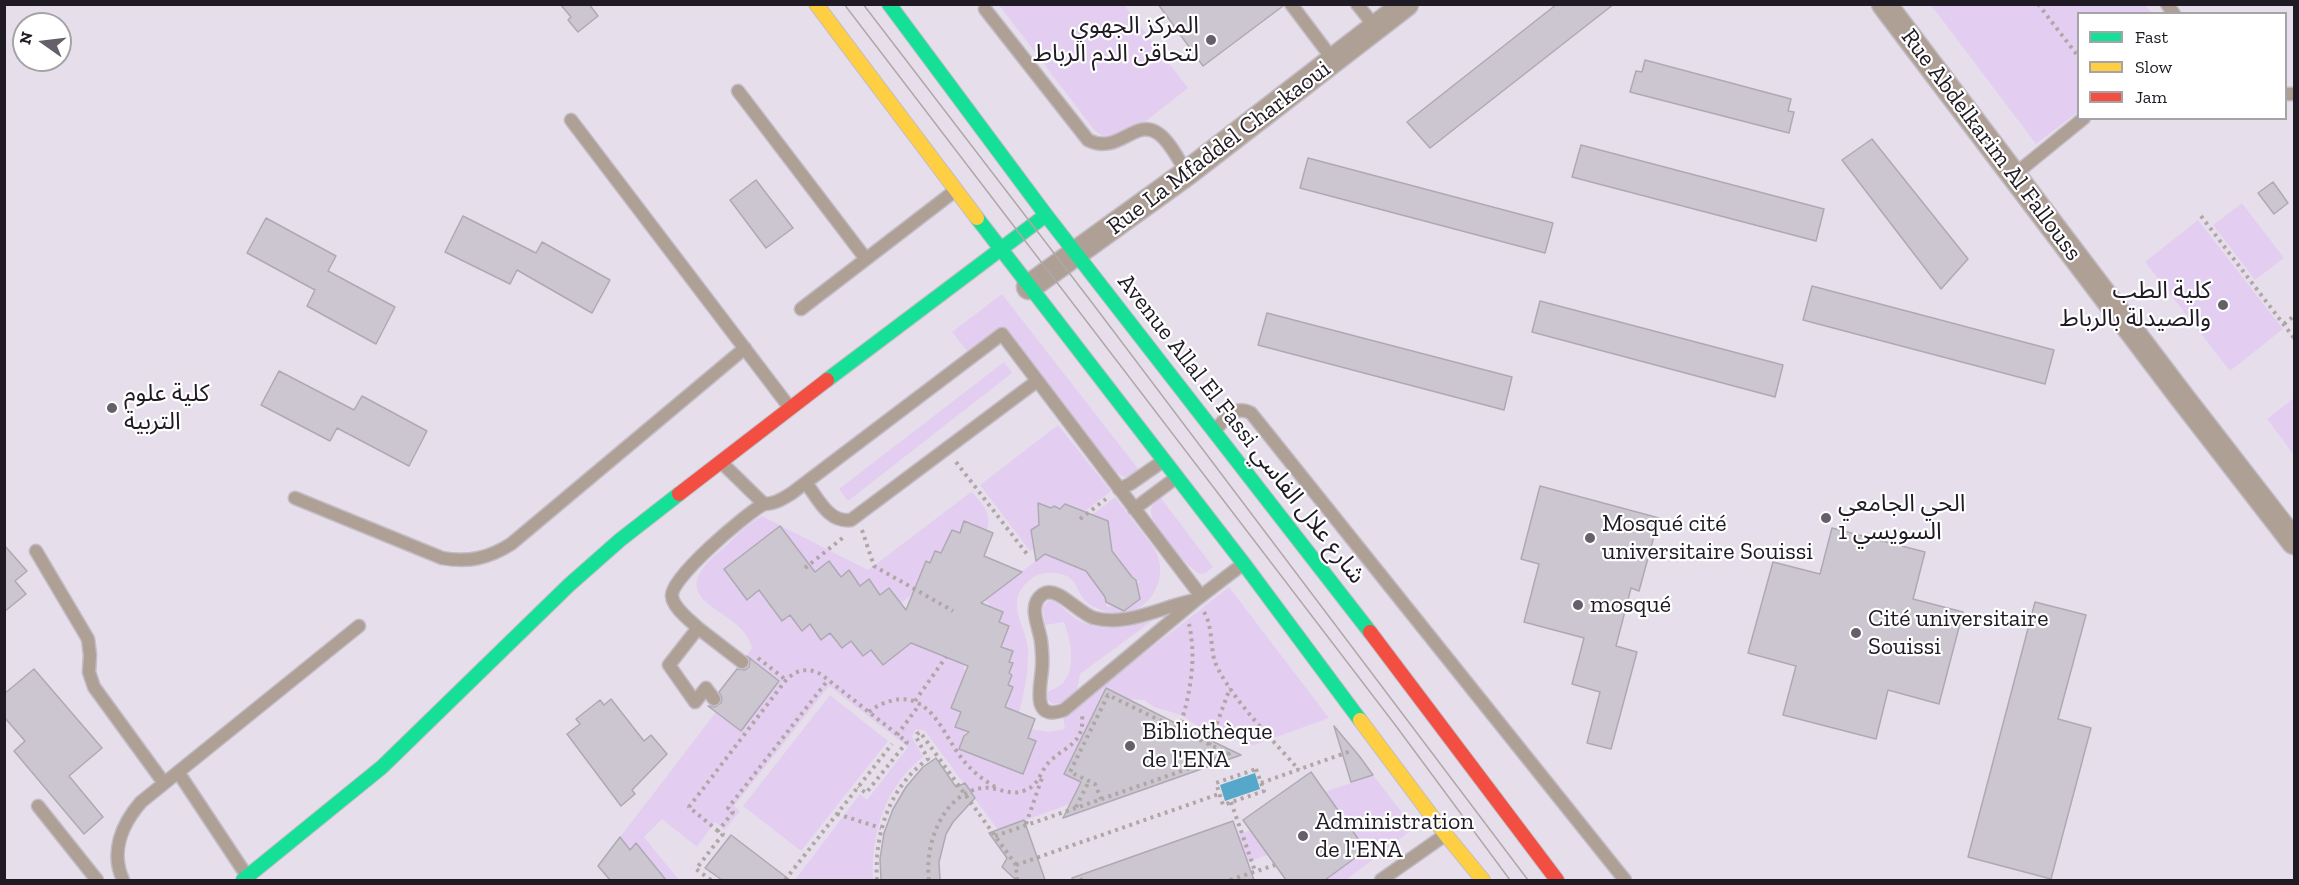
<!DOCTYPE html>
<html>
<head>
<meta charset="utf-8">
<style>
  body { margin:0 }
  #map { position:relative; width:2299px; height:885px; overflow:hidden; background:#e6dfeb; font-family:"Zilla Slab",serif }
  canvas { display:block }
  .frame { position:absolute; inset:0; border:6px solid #1f1a23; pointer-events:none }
  .legend { position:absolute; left:2077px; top:12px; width:210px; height:108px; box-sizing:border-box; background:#fff; border:2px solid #a5a3a7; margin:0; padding:8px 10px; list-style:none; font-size:18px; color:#1f1a23 }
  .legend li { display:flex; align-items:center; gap:12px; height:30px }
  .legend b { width:30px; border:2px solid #a5a3a7 }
  .north { position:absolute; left:12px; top:12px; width:60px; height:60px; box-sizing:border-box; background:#fff; border:2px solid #a5a3a7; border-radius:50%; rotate:284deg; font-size:16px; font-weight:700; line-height:24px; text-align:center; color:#1f1a23 }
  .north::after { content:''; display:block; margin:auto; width:21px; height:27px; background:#655f69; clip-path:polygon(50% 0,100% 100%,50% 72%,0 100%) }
</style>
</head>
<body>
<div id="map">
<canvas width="2299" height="885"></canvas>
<div class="frame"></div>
<ul class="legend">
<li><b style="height:8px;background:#16e098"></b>Fast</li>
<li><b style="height:8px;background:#ffcf43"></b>Slow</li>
<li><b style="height:8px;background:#f24e42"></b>Jam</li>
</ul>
<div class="north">N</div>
</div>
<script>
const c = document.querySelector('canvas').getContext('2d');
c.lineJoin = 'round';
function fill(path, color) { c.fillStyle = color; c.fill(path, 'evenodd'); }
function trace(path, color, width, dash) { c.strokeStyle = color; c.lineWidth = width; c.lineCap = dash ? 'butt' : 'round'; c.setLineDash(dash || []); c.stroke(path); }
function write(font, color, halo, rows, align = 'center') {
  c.font = font + ' "Zilla Slab","Noto Sans Arabic",serif'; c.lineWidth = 4.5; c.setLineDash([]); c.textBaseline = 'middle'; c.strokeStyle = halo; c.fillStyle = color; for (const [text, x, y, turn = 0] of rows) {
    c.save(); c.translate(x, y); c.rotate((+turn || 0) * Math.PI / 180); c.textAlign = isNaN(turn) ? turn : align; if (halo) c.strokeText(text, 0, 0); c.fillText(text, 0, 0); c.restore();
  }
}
const green = new Path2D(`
  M2144 4 2152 13 2078 14V112L2036 144 1931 5Z
  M999 5H1124L1188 88 1123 139C1111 141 1105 138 1095 131Z
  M2242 203 2284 258 2255 280 2213 225Z
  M2198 220 2283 329 2230 371 2145 262Z
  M1002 294 1139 470 1126 478 1116 472 1001 326 967 351 952 332Z
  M1004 362 1012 373 848 501 839 489Z
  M2294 398V455L2267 419Z
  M1058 425 1111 491 1084 512 1065 504 1060 509 1054 506 1051 508 1038 503 1039 525 1031 530 1034 549 1030 551 980 485Z
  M971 492 973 493C983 505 992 513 987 530L964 521 960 533 948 542H946L941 553 930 563 926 561 921 573V612L910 596 901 603 890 588 880 595 869 580 860 586 849 571 841 577 811 575 803 556 780 526 724 569 747 599 759 590 782 621 790 615 802 631 810 624 821 639 830 633 851 641 863 656 871 650 883 665 911 643 964 664 968 693 951 708 961 712 955 727 966 731 959 749 1023 774 1036 742 1028 738 1032 729 1049 732 1065 729 1063 717 1229 587 1329 718 1254 745 1208 733 1181 715 1154 707 1144 700 1128 699 1106 688 1064 774 1081 782 1070 804 998 830 925 731 916 729 912 737 923 757C885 786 871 834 873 880H795L860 794 867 800 908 747 829 686 734 806 740 811 725 830 715 822 697 847 662 819 644 837 679 880H666L636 843 630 850 620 837 716 712 741 731 779 681 747 656 752 648C743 605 654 606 722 549 735 538 748 523 762 516L868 570Z
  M1115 497C1127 513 1139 528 1151 544 1174 573 1151 617 1114 613 1102 611 1089 607 1082 597 1078 591 1076 583 1070 578 1060 571 1040 571 1031 579 1000 604 1030 627 1028 654 1028 674 1024 694 1019 713L1002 706 1012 687 1008 685 1012 675 1009 673 1013 663 1009 662 1013 651 1001 647 1009 626 999 622 1002 611 991 607 985 600 1055 546 1063 561 1094 575 1090 577 1105 597 1107 607 1140 599 1137 584 1140 582 1132 577 1088 518Z
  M1161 498 1213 567C1209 570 1207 574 1201 574 1191 573 1151 523 1151 513 1150 505 1156 502 1161 498Z
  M1049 600C1061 602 1065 612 1075 618 1098 633 1127 628 1152 621L1080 674 1077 690 1061 703 1052 704 1047 699 1046 693C1051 690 1059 687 1063 683 1077 668 1070 639 1064 622L1045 625 1043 607Z
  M830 695 888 741 801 851 743 806Z
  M1373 775 1414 828 1346 880H1324L1366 850 1325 792Z
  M1251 830 1268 855 1247 862 1238 835Z`);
const water = new Path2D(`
  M1255 773 1260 789 1225 801 1220 785Z`);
const building = new Path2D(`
  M560 4H589L598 16 578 32 568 20 571 17Z
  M1158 4H1283V6L1203 66Z
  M1557 4H1614L1430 148 1407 122Z
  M1645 60 1791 99 1788 111 1794 112 1789 133 1630 92 1636 71 1642 72Z
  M1872 139 1968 259 1941 289 1842 160Z
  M1581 145 1824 209 1816 241 1572 177Z
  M1308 158 1553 223 1545 253 1300 188Z
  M756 180 793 228 766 248 730 200Z
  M2273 182 2288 203 2274 214 2258 193Z
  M463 216 536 253 542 242 610 280 592 313 517 270 510 284 445 252Z
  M266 218 336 256 328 271 395 307 376 344 307 306 315 290 247 253Z
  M1812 286 2054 350 2045 384 1803 320Z
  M1540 301 1783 365 1775 397 1532 332Z
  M1267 313 1512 377 1504 410 1258 345Z
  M279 371 354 410 362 396 427 431 409 466 337 428 330 441 261 405Z
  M1540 486 1659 518 1639 591 1631 588 1616 646 1637 652 1611 749 1587 743 1600 692 1572 684 1584 638 1524 622 1539 564 1521 559Z
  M1038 503 1051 508 1054 506 1060 509 1065 504 1108 521 1112 551 1132 577 1136 580 1140 599 1124 611 1106 602 1105 597 1086 571 1045 554 1036 561 1031 530 1039 525Z
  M964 521 993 533 984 556 1022 572 981 603 1003 612 999 622 1009 626 1001 647 1013 651 1009 662 1013 663 1009 673 1012 675 1008 685 1013 687 1005 707 1035 719 1028 738 1036 741 1023 774 959 749 964 736 969 732 955 727 961 712 951 708 968 666 911 643 883 665 871 650 863 656 851 641 842 648 830 633 821 640 810 624 802 631 790 615 782 621 759 590 747 600 724 569 780 526 815 572 829 561 841 577 849 570 860 586 869 579 880 595 889 588 906 610 926 561 930 563 935 551 941 553 952 530 960 533Z
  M1832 528 1925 552 1913 599 1963 612 1939 704 1888 690 1876 739 1783 715 1796 666 1748 653 1773 562 1820 574Z
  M4 545 27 571 15 581 26 594 4 612Z
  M2035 602 2086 615 2058 719 2091 728 2051 879 1968 857Z
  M747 656 779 681 741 731 708 706 715 707 721 703 722 698 719 692 737 669 745 670 749 667 750 659Z
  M34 669 102 748 69 776 103 817 84 834 14 751 25 741 4 717V694Z
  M1106 688 1189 730 1241 755 1063 818 1081 782 1064 774Z
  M611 699 644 741 651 735 667 754 632 790 635 794 621 806 567 734 580 724 576 719 600 700 604 705Z
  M1334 726 1360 757 1373 775 1351 782Z
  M936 758 956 787 965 783 975 798 953 822 946 834 939 862 940 880H881L880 859 884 833 893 809 906 787 923 767Z
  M1311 772 1366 850 1325 880H1286L1243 820Z
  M1024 820 1037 857 1045 880H1016L1002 867 1007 858 989 833Z
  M1233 821 1254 880H1072V878Z
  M731 835 790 880H722L705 868Z
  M620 837 630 850 636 843 666 880H610L598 866Z`);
const path = new Path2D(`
  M2038 4 2078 56
  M2201 216 2294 338
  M2284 324 2294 316
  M956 462 1027 554
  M1080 519 1106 499
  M862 530 874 566 953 611
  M805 568 845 536
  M1204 612C1214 629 1209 650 1217 667 1236 704 1272 739 1299 770
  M758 658 786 680
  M915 701 946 657
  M869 712C876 706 885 702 894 700 930 693 943 733 960 756 970 770 984 781 999 789
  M1179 730C1190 694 1197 661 1189 624
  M897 735 920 704
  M1209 745 1230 688
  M1256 769 1264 791 1223 805 1216 783Z
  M1261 783 1351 751
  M1231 802 1255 871
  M1076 807 1089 781
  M837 814 881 828
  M1026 824 1043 775
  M718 831 689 807 786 680C797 669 809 667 822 675L907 742 866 793 858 787
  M995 836C1073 809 1151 782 1229 754L1108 695 1070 772 1095 784 1101 799
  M1016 865 1219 794
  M711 880 696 869 723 834 718 831 733 812 728 808 828 680
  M785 880 892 744
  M877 880C874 835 889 787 928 759L916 737 917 734 920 732 1016 865 1017 880
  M929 880C924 846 942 794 982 788 996 786 1009 796 1023 791 1040 786 1039 772 1050 761 1066 746 1085 743 1082 715
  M1080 880 1086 879
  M1230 880 1275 865`);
const lane = new Path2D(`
  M1291 4 1334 61
  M1357 4 1376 28
  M2167 4 2174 14
  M985 9 1088 140C1119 156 1135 116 1159 134 1171 143 1179 161 1187 173
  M738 91 866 259
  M2286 94H2294
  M571 120 790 408
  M2014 175 2084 118
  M801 309 956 190
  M1214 431C1225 420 1234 404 1251 413L1625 880
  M722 463 764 504
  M806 483C818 498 828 523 851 520L1037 381
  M1119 489 1130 484 1163 461
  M295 498 442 558C468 563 489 558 511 544L745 348
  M1134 509 1177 477
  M36 551 88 639 90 655 89 672 94 687 164 783
  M1196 600C1162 606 1129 627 1094 618 1078 613 1057 585 1043 594 1027 605 1039 626 1041 641 1042 650 1043 659 1042 668 1041 686 1030 722 1064 710L1196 600 1243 564
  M698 628C690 620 673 608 672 596 670 578 745 515 762 505 766 503 771 504 775 502 781 500 787 496 792 493L1002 334 1201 596
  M714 699 706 688 695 702 669 665 698 628 742 662
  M178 772 247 876
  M38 806 97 880
  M123 880C110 852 122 824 141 802L359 626
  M1381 880 1445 835`);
const street = new Path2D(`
  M1884 4 2181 396 2294 542
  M1029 287 1187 173 1406 4`);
const fast = new Path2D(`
  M889 4 1046 215 1370 632
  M977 218 1244 564 1360 720
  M827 380 1046 215
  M243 880 382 767 569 585 620 540 679 494`);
const slow = new Path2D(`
  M816 4 977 218
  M1360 720 1446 835 1483 880`);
const jam = new Path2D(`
  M679 494 827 380
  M1370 632 1557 880`);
const tram = new Path2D(`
  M844 4 1396 726 1510 880
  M863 4 1093 304 1528 880`);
const markers = [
  [1211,40,6,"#655f69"],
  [2223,305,6,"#655f69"],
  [112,408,6,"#655f69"],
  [1826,518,6,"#655f69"],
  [1590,538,6,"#655f69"],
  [1578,605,6,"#655f69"],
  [1856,633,6,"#655f69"],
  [1130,746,6,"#655f69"],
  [1303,836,6,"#655f69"]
];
const poiNames = [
  ["المركز الجهوي",1199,26,"right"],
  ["لتحاقن الدم الرباط",1199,54,"right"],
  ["كلية الطب",2211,291,"right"],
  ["والصيدلة بالرباط",2211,319,"right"],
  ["كلية علوم",124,394],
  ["التربية",124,422],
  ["الحي الجامعي",1838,504],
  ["السويسي 1",1838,532],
  ["Mosqué cité",1602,524],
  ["universitaire Souissi",1602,552],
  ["mosqué",1590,605],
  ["Cité universitaire",1868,619],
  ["Souissi",1868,647],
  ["Bibliothèque",1142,732],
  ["de l'ENA",1142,760],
  ["Administration",1315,822],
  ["de l'ENA",1315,850]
];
const streetNames = [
  ["Rue Abdelkarim Al Fallouss",1991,145,53],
  ["Rue La Mfaddel Charkaoui",1219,148,-37],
  ["Avenue Allal El Fassi شارع علال الفاسي",1241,429,52]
];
fill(green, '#e3cef1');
fill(water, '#56a8cb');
fill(building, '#ccc6d0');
trace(building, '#aea9b2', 1.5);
trace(lane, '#c2bcc6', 15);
trace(street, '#c2bcc6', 27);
trace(fast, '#c2bcc6', 16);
trace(slow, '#c2bcc6', 16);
trace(jam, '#c2bcc6', 16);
trace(path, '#b0a6a5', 4, [3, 4.5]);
trace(lane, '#afa096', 12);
trace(street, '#afa096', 24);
trace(fast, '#16e098', 14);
trace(slow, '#ffcf43', 14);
trace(jam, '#f24e42', 14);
trace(tram, '#b0a7a7', 1.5);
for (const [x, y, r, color] of markers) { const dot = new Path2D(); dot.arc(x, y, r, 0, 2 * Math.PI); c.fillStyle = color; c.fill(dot); trace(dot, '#fff', 2); }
write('24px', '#1f1a23', '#fff', poiNames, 'left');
write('24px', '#1f1a23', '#fff', streetNames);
</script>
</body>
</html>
